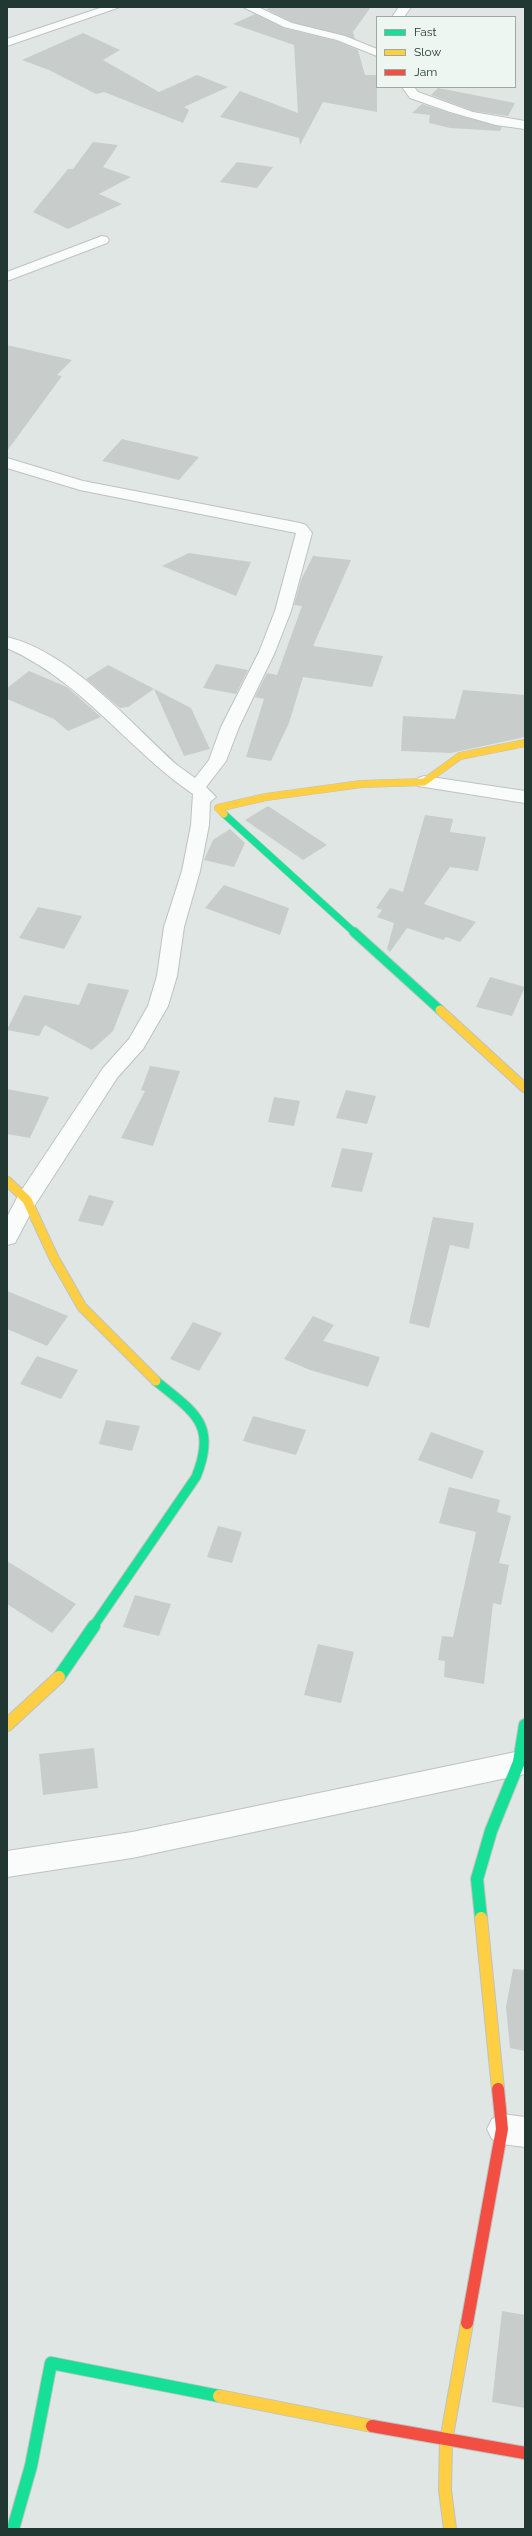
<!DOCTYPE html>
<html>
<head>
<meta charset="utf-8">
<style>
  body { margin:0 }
  #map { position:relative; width:532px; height:2536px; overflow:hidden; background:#e0e6e3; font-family:Raleway,sans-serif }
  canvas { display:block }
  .frame { position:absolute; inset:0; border:8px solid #213731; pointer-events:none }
  .legend { position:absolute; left:376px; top:16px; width:140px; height:72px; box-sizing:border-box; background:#eef6f2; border:1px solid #9caaa5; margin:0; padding:5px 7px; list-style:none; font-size:12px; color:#213731 }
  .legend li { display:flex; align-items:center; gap:8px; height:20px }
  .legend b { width:20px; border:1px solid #9caaa5 }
</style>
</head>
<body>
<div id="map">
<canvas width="532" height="2536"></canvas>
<div class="frame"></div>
<ul class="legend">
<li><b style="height:5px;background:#16e098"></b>Fast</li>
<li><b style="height:5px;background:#ffcf43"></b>Slow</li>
<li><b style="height:5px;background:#f24e42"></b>Jam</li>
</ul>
</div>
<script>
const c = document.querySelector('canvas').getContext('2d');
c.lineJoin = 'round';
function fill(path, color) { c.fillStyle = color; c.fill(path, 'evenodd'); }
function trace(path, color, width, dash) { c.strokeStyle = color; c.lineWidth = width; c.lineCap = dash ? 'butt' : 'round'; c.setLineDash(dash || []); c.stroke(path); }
const building = new Path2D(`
  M271 7H371L353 32 355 39 292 22 266 9Z
  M255 14 284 28 337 41 358 50 365 75H377V112L323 102 300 145 299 138 220 117 240 91 298 113 294 45 233 24Z
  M83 33 120 50 103 60 159 92 197 75 228 87 184 107 189 110 183 123 104 92 96 94 49 70 22 60Z
  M438 88 515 103 508 116 473 111 431 95Z
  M422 104 450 113 502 127 500 131 450 128 429 123 430 115 412 113Z
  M93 142 118 145 103 167 131 177 99 194 122 204 68 229 33 212 68 169H73Z
  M237 162 273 167 257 188 220 182Z
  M7 345 72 360 57 375 62 376 7 451Z
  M122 439 199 457 179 480 102 461Z
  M189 553 251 562 236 596 162 566Z
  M313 556 351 560 313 646 383 656 372 687 303 677 289 723 271 761 246 757 264 699 255 697 267 673 277 675 302 606 294 605 301 580Z
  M216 664 248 670 236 694 203 688Z
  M108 665 191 708 210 749 184 756 154 689 128 707 120 708 86 679Z
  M29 671 67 687 101 717 68 731 54 719 7 699V688Z
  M463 690 525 695V737L451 753 401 751 403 716 455 719Z
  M268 806 327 845 303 860 245 820Z
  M425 815 453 819 450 832 486 837 478 871 450 867 424 904 476 922 460 942 446 937 443 940 407 928 390 952 387 949 394 923 377 917 382 910 376 908 390 888 403 892Z
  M230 829 245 843 234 867 204 860 213 840Z
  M224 885 289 908 280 935 205 908Z
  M38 907 82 916 64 949 19 938Z
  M490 977 525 987 512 1016 476 1007Z
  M88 983 129 990 113 1031 92 1050 45 1025 39 1036 7 1030 24 995 79 1005Z
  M150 1066 180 1071 153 1146 121 1138 145 1091 141 1090Z
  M7 1089 49 1097 30 1138 7 1134Z
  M346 1090 376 1096 367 1124 336 1118Z
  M274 1097 300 1101 294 1126 268 1122Z
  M342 1148 373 1153 362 1192 331 1187Z
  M89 1195 114 1201 103 1226 78 1221Z
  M433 1217 474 1223 469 1249 450 1245 429 1328 409 1323Z
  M7 1291 68 1316 47 1346 7 1329Z
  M313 1316 334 1325 323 1341 380 1357 368 1387 310 1370 284 1359Z
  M193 1322 222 1333 199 1371 170 1359Z
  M37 1356 78 1370 61 1399 20 1384Z
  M253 1416 306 1430 296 1455 243 1441Z
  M106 1420 140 1426 132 1451 99 1444Z
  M431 1432 484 1451 472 1479 418 1460Z
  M449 1487 500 1500 497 1512 511 1516 499 1563 509 1565 501 1605 493 1603 484 1684 444 1677 445 1661 438 1660 442 1636 453 1637 476 1532 439 1523Z
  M218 1526 242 1532 232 1563 207 1557Z
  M7 1561 76 1604 52 1633 7 1604Z
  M135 1595 171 1604 159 1636 123 1627Z
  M318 1644 354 1652 341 1703 304 1695Z
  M94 1748 98 1788 43 1795 39 1754Z
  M513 1969 525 1970V2051L510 2048 506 2007Z
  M502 2311 525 2315V2408L492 2402Z`);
const street = new Path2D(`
  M103 7H120L7 46V39Z
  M243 7H258L292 23 345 36 377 49V56L337 40 284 27Z
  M399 7H411L404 17H392Z
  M402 87H414L418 92 473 112 525 121V129L496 125 450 112 410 98Z
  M102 236 107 237 109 240 107 243 7 281V272Z
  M7 458 83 481 300 523 306 525 312 533 291 611 275 652 239 727 226 761 206 787 216 797 210 802 209 825 200 871 184 927 177 976 168 1006 143 1049 117 1078 35 1205 15 1243 7 1245V1217L19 1194 103 1068 129 1039 148 1006 157 976 164 927 182 871 191 825 193 794C127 749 82 681 7 648V637C72 653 129 722 177 765L195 778 209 760 221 727 259 652 275 611 296 533 80 490 7 468Z
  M424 776 525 791V803L418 786 415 782 418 778Z
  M525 1750V1774L132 1858 7 1877V1851L132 1832Z
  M502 2114 525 2117V2147L502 2144 492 2139 487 2129 492 2119Z`);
const fastFar2 = new Path2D(`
  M224 814 355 933`);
const fastFar1 = new Path2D(`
  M354 932 440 1010
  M93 1627 196 1477C218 1423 193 1412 156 1381`);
const fast = new Path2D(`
  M59 1677 94 1626
  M481 1918 477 1879 491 1831 519 1762 525 1725
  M13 2529 31 2466 51 2363 219 2396`);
const slowFar2 = new Path2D(`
  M224 814 218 808 266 797 361 784 424 782 460 756 525 743`);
const slowFar1 = new Path2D(`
  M440 1010 525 1088
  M7 1181 27 1200 54 1258 82 1307 156 1381`);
const slow = new Path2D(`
  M7 1725 59 1677
  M481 1918 498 2089
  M219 2396 372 2426
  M450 2529 445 2490 446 2441 467 2323`);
const jam = new Path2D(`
  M467 2323 502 2129 498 2089
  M372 2426 525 2453`);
fill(building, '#c8cdcb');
trace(street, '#bdc3c0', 2);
trace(fastFar2, '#bdc3c1', 8);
trace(fastFar1, '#bdc3c1', 11);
trace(fast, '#bdc3c1', 14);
trace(slowFar2, '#bdc3c1', 8);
trace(slowFar1, '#bdc3c1', 11);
trace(slow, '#bdc3c1', 14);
trace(jam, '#bdc3c1', 14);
fill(street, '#fafbfb');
trace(fastFar2, '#16e098', 7);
trace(fastFar1, '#16e098', 9);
trace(fast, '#16e098', 12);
trace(slowFar2, '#ffcf43', 7);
trace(slowFar1, '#ffcf43', 9);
trace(slow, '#ffcf43', 12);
trace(jam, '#f24e42', 12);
</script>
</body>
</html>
